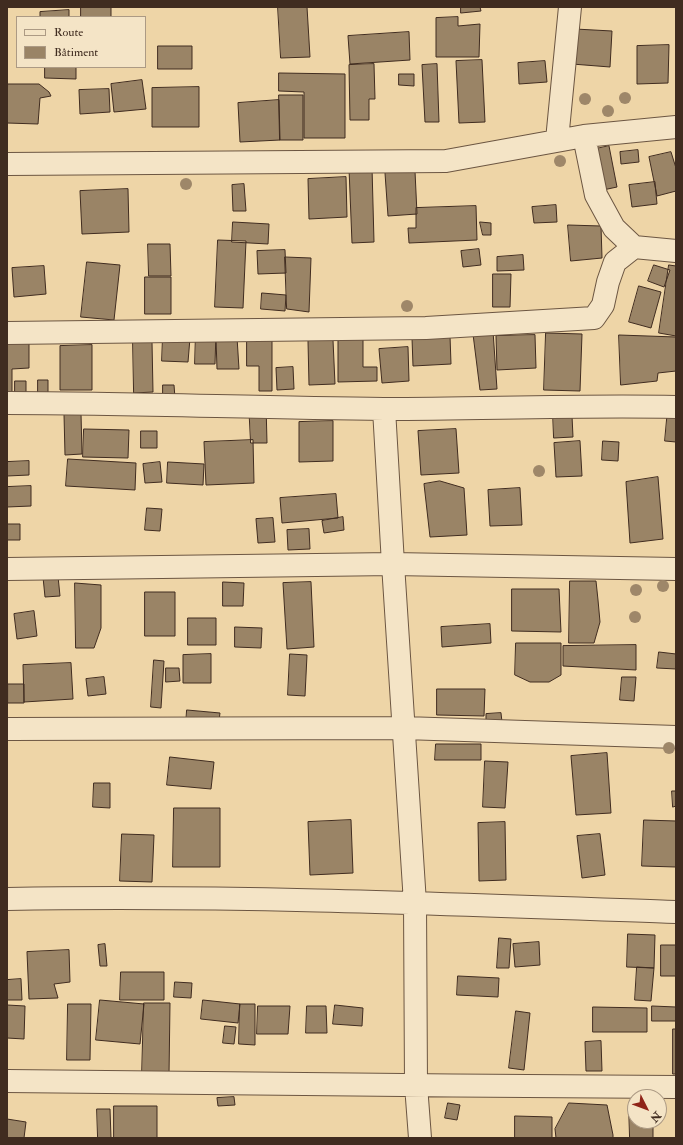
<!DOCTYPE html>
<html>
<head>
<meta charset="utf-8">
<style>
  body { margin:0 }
  #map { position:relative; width:683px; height:1145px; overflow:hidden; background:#eed5a7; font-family:"IM FELL Double Pica",serif }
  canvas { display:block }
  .frame { position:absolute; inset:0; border:8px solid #402c20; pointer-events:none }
  .legend { position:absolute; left:16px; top:16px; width:130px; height:52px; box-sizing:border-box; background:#f4e4c6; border:1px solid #ac9a84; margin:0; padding:5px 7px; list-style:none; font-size:12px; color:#402c20 }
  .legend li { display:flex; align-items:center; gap:8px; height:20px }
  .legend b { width:20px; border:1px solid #ac9a84 }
  .north { position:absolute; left:627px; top:1089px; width:40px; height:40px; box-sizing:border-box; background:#f4e4c6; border:1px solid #ac9a84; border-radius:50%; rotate:132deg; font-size:11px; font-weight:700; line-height:16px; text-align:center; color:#402c20 }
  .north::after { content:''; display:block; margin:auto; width:14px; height:18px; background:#8f2418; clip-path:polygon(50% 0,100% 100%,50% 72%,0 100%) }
</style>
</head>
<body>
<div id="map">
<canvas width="683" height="1145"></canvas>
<div class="frame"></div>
<ul class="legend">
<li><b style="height:5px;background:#f4e4c6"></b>Route</li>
<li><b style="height:11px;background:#9a8466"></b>Bâtiment</li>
</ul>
<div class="north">N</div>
</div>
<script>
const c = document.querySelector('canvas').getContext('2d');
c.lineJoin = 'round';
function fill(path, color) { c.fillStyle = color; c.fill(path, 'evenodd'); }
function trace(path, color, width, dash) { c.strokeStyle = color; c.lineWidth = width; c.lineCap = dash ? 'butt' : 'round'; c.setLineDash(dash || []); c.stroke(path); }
const building = new Path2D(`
  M81 7H111V17H81Z
  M278 7H307L310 57 281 58Z
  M461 7H480L481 11 461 13Z
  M69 10V17H40V12Z
  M458 17V26L480 24 479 57H436V18Z
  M575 29 612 31 610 67 572 64Z
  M409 32 410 60 350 64 348 36Z
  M669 45 668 83 637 84V46Z
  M158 46H192V69H158Z
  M482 60 485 122 459 123 456 61Z
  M545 61 547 82 519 84 518 63Z
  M374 64 375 99H369V120H350L349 65Z
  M437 64 439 122H425L422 65Z
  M45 67H76V79L45 78Z
  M279 73 345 74V138H304V92L279 91Z
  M399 74H414V86L399 85Z
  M142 80 146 109 114 112 111 84Z
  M8 84H39L49 92 51 96 40 98 38 124 7 123Z
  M199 87V127H152V88Z
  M109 89 110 112 80 114 79 90Z
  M279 95H303V140H280Z
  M279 100 280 140 240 142 238 103Z
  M609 146 617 187 603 190 596 149Z
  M638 150 639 162 621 164 620 152Z
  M671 152 676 168V191L657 196 649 157Z
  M372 167 374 242 352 243 349 168Z
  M415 171 417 214 388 216 385 173Z
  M346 177 347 217 309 219 308 179Z
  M655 182 657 204 632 207 629 185Z
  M244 184 246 211H233L232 185Z
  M128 189 129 232 82 234 80 191Z
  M556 205 557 222 534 223 532 207Z
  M476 206 477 240 409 243 408 228H416V208Z
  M233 222 269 224 268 244 232 242Z
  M480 222 491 223V235H483Z
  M568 225 601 226 602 258 571 261Z
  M218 240 246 241 243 308 215 307Z
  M148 244H170L171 276H149Z
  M479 249 481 265 463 267 461 251Z
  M285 250 286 273 258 274 257 251Z
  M523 255 524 270 497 271V257Z
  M285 257 311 258 309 312 287 309Z
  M87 262 120 265 114 320 81 317Z
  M654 265 670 270 664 287 648 281Z
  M669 265 676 266V336L659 333Z
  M44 266 46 294 14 297 12 268Z
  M493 274H511L510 307H493Z
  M145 277H171V314H145Z
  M639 286 661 292 651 328 629 322Z
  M262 293 286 295 285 311 261 309Z
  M196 331 216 332 215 364H195Z
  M493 331 497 389 480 390 473 334Z
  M546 333 582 334 580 391 544 390Z
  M247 334H272V391H259V366H247Z
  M363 334V367H377V381L338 382V335Z
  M535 335 536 368 497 370 496 336Z
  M619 335 676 337V371L658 373 657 381 621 385Z
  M163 336 190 338 188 362 162 361Z
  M450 336 451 364 413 366 412 338Z
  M237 337 239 369H217L216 338Z
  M333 340 335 384 309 385 308 341Z
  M7 342H29V368L12 369V395H7Z
  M133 342H152L153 392 134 393Z
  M92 345V390H60V346Z
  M408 347 409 381 382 383 379 349Z
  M293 367 294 389 277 390 276 368Z
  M38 380H48V395H38Z
  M15 381H26V395L15 394Z
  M163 385H174L175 398H163Z
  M249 404H266L267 443H251Z
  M668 408 676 409V442L665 441Z
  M81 413 82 454 65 455 64 414Z
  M553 414 572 416 573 437 554 438Z
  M333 421V461L299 462V422Z
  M84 429 129 430 128 458 83 457Z
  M456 429 459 473 421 475 418 431Z
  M141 431H157V448H141Z
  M253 440 254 483 206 485 204 442Z
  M580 441 582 476 556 477 554 443Z
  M603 441 619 442 618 461 602 460Z
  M68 459 136 463 135 490 66 486Z
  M29 461V475L7 476V462Z
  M160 462 162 482 145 483 143 464Z
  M168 462 204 464 203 485 167 483Z
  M658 477 663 539 630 543 626 482Z
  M440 481 464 488 467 535 430 537 424 484Z
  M31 486V506L7 507V487Z
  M520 488 522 525 490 526 488 490Z
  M336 494 338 518 282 523 280 498Z
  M147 508 162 509 160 531 145 530Z
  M343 517 344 530 324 533 322 521Z
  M273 518 275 542 258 543 256 519Z
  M7 524H20V540H7Z
  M309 529 310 549 288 550 287 530Z
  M58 576 60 596 45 597 43 577Z
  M570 581H596L598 600 600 622 594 643H569Z
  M223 582 244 583 243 606H223Z
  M311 582 314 647 287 649 283 583Z
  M75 583 101 585V628L94 648H76Z
  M512 589H559L561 632 512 631Z
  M145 592H175V636H145Z
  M34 611 37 636 17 639 14 614Z
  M188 618H216V645H188Z
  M490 624 491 643 442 647 441 627Z
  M235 627 262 628 261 648 235 647Z
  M516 643H561V675L549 682H530L515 675Z
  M636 645V670L563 666V646Z
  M659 652 676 654V669L657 668Z
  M211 654V683H183V655Z
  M290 654 307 655 305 696 288 695Z
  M154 660 164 661 161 708 151 707Z
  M71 663 73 699 24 702 23 665Z
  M166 668H179L180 681 166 682Z
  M104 677 106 694 88 696 86 679Z
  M622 677H636L634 701 620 700Z
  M8 684H24V703H8Z
  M437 689H485L484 716 437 715Z
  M187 710 220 713 218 728 186 725Z
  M501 713 502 722H486V714Z
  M436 744H481V760H435Z
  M607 753 611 813 576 815 571 756Z
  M170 757 214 762 211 789 167 785Z
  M485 761 508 762 505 808 483 807Z
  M94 783H110V808L93 807Z
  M672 791H676V806L673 807Z
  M174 808H220V867H173Z
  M351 820 353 873 310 875 308 822Z
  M644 820 676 821V867L642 866Z
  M505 822 506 880 479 881 478 823Z
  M122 834 154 835 152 882 120 881Z
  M600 834 605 875 582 878 577 836Z
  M628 934 655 935 654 968 627 967Z
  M499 938 511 939 509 968H497Z
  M539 942 540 965 515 967 513 944Z
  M105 944 107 966H100L98 945Z
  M661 945H676V976H661Z
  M69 950 70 982 54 984 58 998 29 999 27 952Z
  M637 967 654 968 651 1001 635 1000Z
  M121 972H164V1000H120Z
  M458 976 499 978 498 997 457 995Z
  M21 979 22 1000H7V980Z
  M175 982 192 983 191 998 174 997Z
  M100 1000 144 1004 140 1044 96 1040Z
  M203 1000 240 1004 238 1023 201 1019Z
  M144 1003H170L169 1075H142Z
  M68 1004H91L90 1060H67Z
  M240 1004H255V1045L239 1044Z
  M7 1005 25 1006 24 1039 7 1038Z
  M335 1005 363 1008 362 1026 333 1024Z
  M258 1006H290L288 1034H257Z
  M307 1006H326L327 1033H306Z
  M652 1006 676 1007V1021H652Z
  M593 1007 647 1008V1032H593Z
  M516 1011 530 1013 524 1070 509 1068Z
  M225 1026 236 1027 234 1044 223 1043Z
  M673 1029H676V1074H673Z
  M601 1041 602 1071H586L585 1042Z
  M234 1097 235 1105 218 1106 217 1098Z
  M448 1103 460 1105 457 1120 445 1118Z
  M569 1103 607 1105 613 1135V1138H556L555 1129Z
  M114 1106H157V1138H114Z
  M629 1107H635V1121H653V1138H630Z
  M97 1109H110L111 1138H98Z
  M515 1116 552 1117V1138H515Z
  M7 1119 26 1122 24 1138H7Z`);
const street = new Path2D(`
  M584 136 596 195 614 228 634 247 676 251
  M557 140 570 7
  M7 164 446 161 584 136 676 127
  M7 333 426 328 594 318 603 305 608 282 615 262 634 247
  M7 403C133 403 258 408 384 409 481 409 578 405 676 407
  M384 409 393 564 415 903 416 1085 420 1138
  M7 569 393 564 676 569
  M7 729 404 728 676 737
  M7 899C230 895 453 904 676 912
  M7 1081C230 1085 453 1085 676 1087`);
const trees = [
  [625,98],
  [585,99],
  [608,111],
  [560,161],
  [186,184],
  [407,306],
  [539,471],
  [663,586],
  [636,590],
  [635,617],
  [669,748]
];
fill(building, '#9a8466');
trace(building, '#402c20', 1);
trace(street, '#6c5642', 24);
trace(street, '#f4e4c6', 22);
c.fillStyle = '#9e8769';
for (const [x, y] of trees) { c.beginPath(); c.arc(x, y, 6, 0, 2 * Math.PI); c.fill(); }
</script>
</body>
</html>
